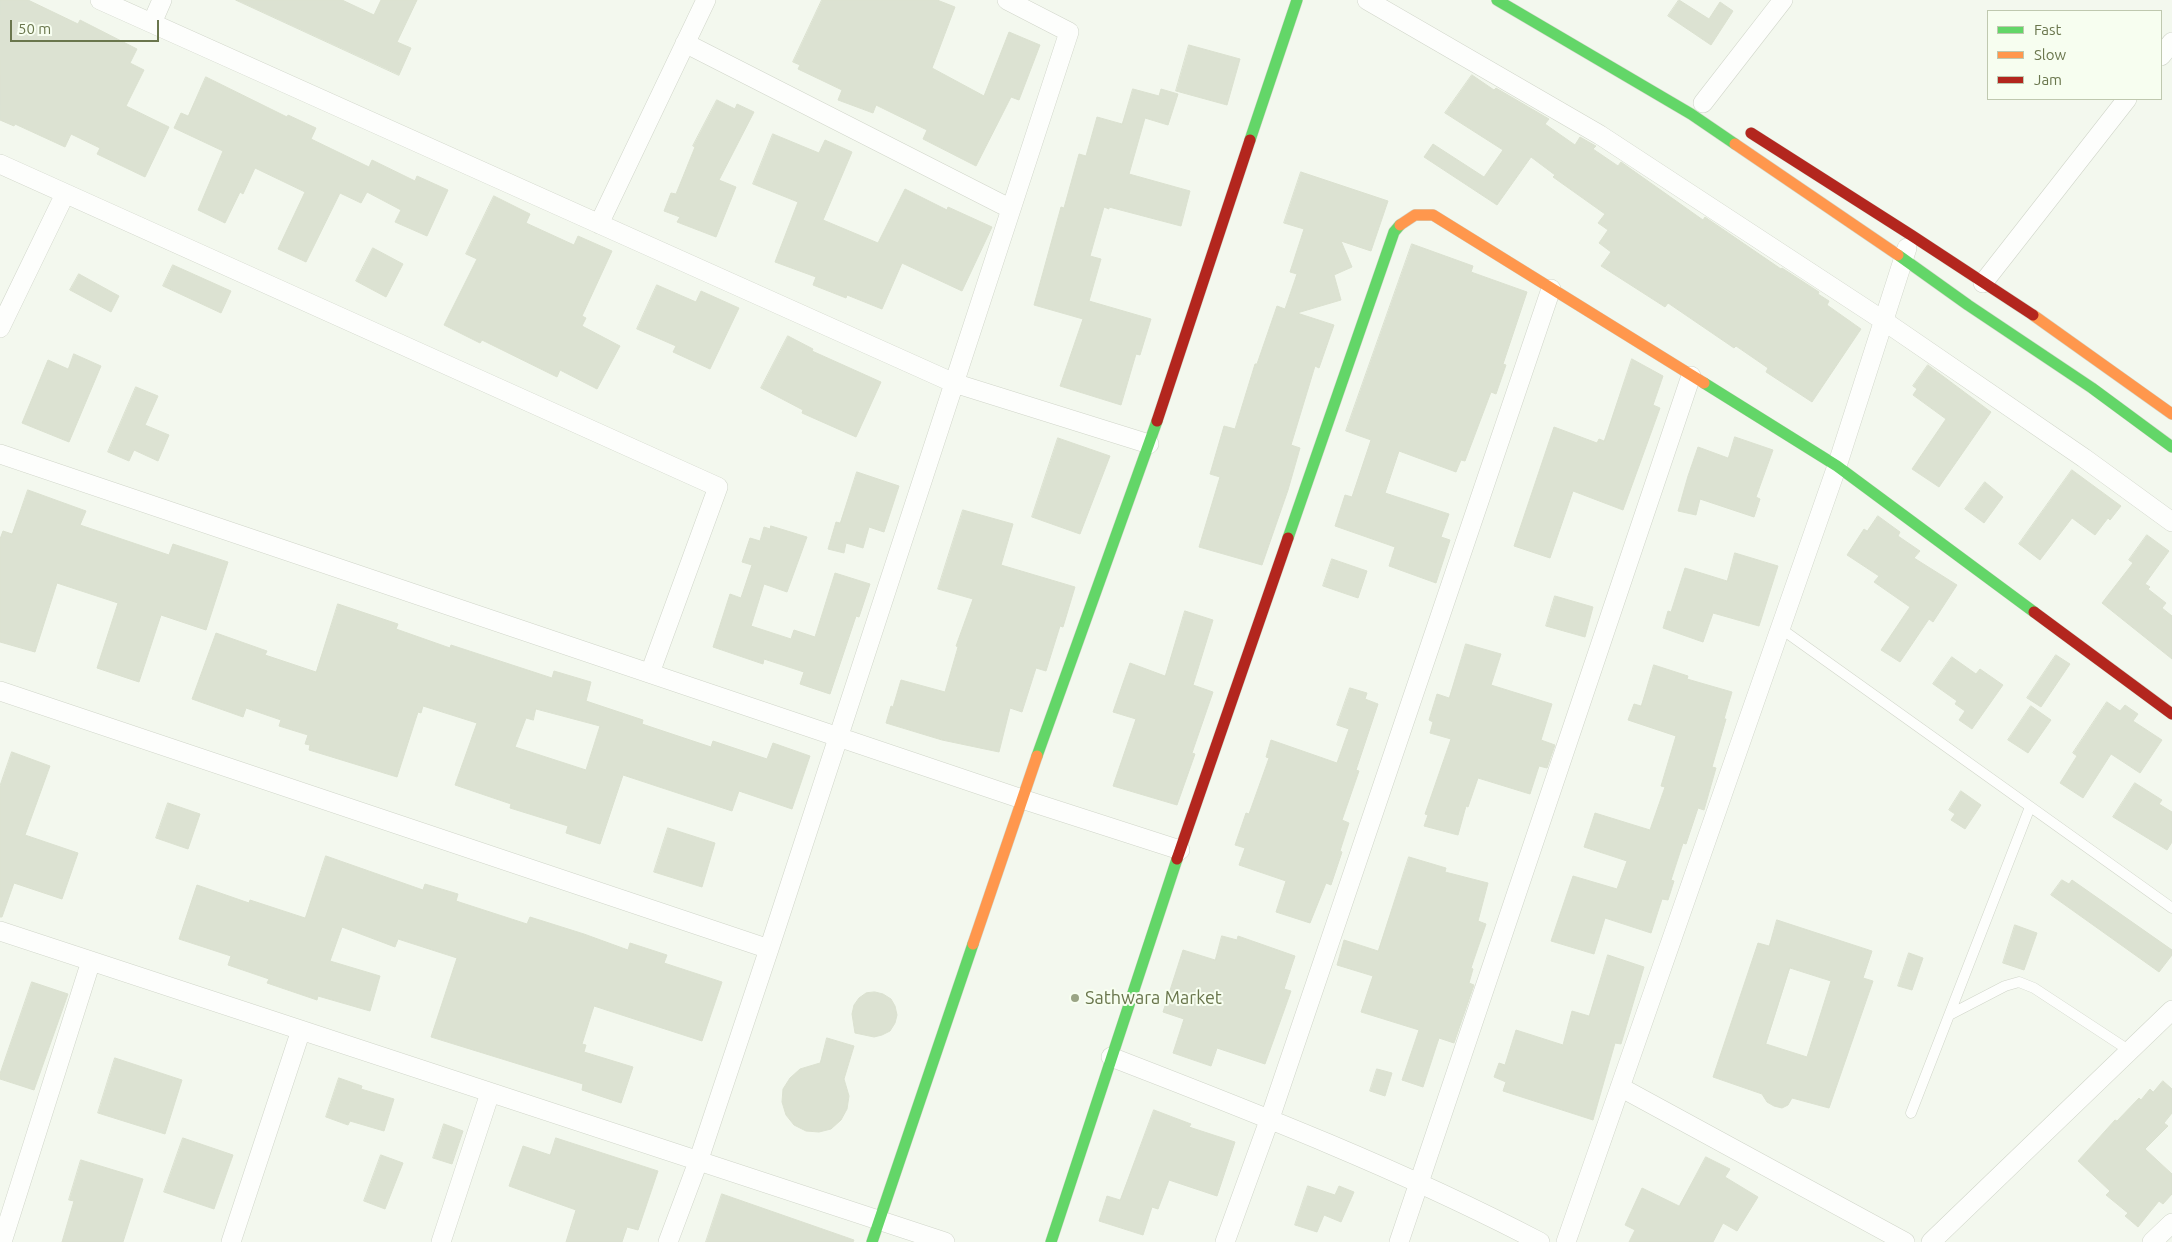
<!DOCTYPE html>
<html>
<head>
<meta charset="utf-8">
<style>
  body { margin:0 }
  #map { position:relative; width:2172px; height:1242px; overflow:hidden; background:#f3f8ee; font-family:Ubuntu,sans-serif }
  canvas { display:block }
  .legend { position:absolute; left:1987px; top:10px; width:175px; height:90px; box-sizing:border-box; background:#f7fef0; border:1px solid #bfc8af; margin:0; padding:6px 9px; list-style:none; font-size:15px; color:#6a764d }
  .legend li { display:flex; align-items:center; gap:10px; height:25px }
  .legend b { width:25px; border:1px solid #bfc8af }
  .scale { position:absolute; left:10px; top:20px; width:149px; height:22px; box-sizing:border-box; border:2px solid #6a764d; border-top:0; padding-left:6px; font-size:15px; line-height:18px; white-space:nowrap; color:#6a764d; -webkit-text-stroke:4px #f7fef0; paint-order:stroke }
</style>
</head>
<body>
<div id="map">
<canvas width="2172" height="1242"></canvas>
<ul class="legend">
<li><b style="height:6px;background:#63d668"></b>Fast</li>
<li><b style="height:6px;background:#ff974d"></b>Slow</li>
<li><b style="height:6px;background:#b3261e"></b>Jam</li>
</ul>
<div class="scale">50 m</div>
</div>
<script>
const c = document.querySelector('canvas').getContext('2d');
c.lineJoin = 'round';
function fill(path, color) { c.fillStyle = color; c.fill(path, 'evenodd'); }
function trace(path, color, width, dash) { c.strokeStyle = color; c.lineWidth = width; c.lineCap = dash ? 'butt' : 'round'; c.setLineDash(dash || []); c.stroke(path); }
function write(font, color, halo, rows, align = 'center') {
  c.font = font + ' Ubuntu,sans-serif'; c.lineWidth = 4; c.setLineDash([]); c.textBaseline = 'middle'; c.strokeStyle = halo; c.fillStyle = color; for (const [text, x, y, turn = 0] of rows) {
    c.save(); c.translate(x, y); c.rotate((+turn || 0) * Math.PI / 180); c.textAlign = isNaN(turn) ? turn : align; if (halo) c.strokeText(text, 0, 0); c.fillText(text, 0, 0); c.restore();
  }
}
const building = new Path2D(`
  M0 0H28L78 24 80 20 137 49 130 63 144 70 126 106 169 127 145 177 97 154 100 148 71 134 65 147 15 124 14 126 0 120Z
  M236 0H342L374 15 381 0H417L397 42 411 48 399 75Z
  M822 0H937L955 7 932 68 984 96 1009 32 1040 45 1019 100 1011 97 976 166 923 139 927 130 876 105 873 113 838 100 842 90 798 69 800 65 793 62Z
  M1679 0 1709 19 1720 2 1733 11 1711 45 1668 16Z
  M1189 45 1240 59 1227 105 1176 91Z
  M1472 75 1494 90 1496 88 1549 119 1545 124 1575 145 1580 137 1594 145 1596 146 1593 149 1618 166 1621 162 1703 220 1705 217 1781 269 1782 268 1819 292 1818 294 1829 301 1827 305 1861 329 1812 402 1766 372 1768 368 1736 346 1734 348 1668 303 1665 307 1601 266 1611 252 1599 243 1608 230 1598 223 1605 214 1553 177 1555 175 1531 157 1497 205 1424 157 1433 144 1484 177 1503 150 1445 113Z
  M206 77 287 117 288 115 316 128 311 139 369 167 372 160 415 181 417 176 448 190 427 236 395 222 401 210 367 192 361 203 340 193 306 262 278 249 305 192 255 168 243 194 240 192 225 223 198 210 223 151 174 128 181 113 188 116Z
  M1133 89 1159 96 1161 89 1178 94 1168 125 1145 118 1129 174 1190 191 1181 226 1109 207V209L1104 207 1090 256 1101 259 1089 301 1151 319 1140 355 1136 354 1121 405 1060 386 1083 319 1034 305 1061 207 1064 208 1079 154 1086 156 1097 117 1122 124Z
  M717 100 735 109 737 104 754 112 719 180 736 187 716 237 677 222 680 217 664 211 671 193 676 194 695 147 693 146Z
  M773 134 819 153 825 140 852 152 823 220 878 243 905 189 947 210 948 207 992 227 962 291 902 263 882 309 847 295 846 298 813 285 816 277 775 262 798 202 753 184Z
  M1301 172 1388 201 1371 251 1341 241 1352 267 1334 275 1341 300 1297 313 1334 325 1319 368 1315 366 1291 445 1300 448 1288 490 1262 565 1199 547 1220 477 1210 474 1224 426 1235 429 1255 364H1257L1277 306 1285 309 1297 274 1290 272 1304 229 1284 223Z
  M494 196 530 214 526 223 574 245 578 236 612 251 582 316 586 318 582 326 620 346 597 389 560 370 557 377 482 340 480 343 444 325 477 259 466 254Z
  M1412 244 1473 266 1471 272 1527 292 1503 364 1506 365 1496 394 1491 392 1465 461 1461 460 1456 472 1399 451 1385 493 1449 514 1441 537 1450 540 1436 583 1389 566 1395 547 1335 526 1345 495 1352 497 1371 440 1346 431Z
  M373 248 403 264 386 297 356 281Z
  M173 265 231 291 221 313 163 286Z
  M79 274 119 296 111 312 70 290Z
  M657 285 696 302 701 291 739 308 710 369 673 352 676 346 637 329Z
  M788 336 813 349 812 351 881 382 856 437 802 413 803 410 761 388Z
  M74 354 101 366 69 442 22 423 48 360 68 369Z
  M1632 359 1663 376 1653 405 1660 408 1623 510 1573 491 1550 558 1514 546 1554 427 1597 443 1599 439 1604 441Z
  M1928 365 1991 412 1939 487 1912 469 1946 419 1913 395 1917 389 1913 386Z
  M136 387 158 396 145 425 169 435 158 461 134 450 129 461 108 452Z
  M1735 437 1773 450 1756 497 1760 499 1754 517 1700 499 1696 515 1678 511 1688 476 1698 447 1728 458Z
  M1058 438 1110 456 1080 534 1032 517Z
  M2072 470 2121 506 2110 520 2108 518 2095 535 2072 518 2040 560 2019 544Z
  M857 472 899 486 884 532 869 527 863 548 846 543 844 553 828 549 836 522 840 523Z
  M1985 482 2003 497 1984 523 1965 509Z
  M28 490 86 511 80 525 169 555 173 544 228 562 206 630 161 615 139 682 97 668 118 603 57 583 35 652 0 642V539L3 531 12 534Z
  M963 510 1013 524 1001 565 1075 587 1063 627 1060 626 1046 671 1036 668 1022 712 1010 708 999 752 942 740 886 723 891 706 893 707 901 680 945 692 958 647 956 646 973 599 938 589Z
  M1878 516 1900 532 1898 536 1920 551 1914 558 1957 585 1933 622 1929 619 1900 662 1881 650 1910 607 1874 582 1879 576 1847 555 1864 529 1867 531Z
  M771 526 807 537 787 592 764 584 751 626 791 639 794 630 815 637 835 573 870 584 859 617 856 616 830 694 800 684 804 672 764 659 763 664 713 647 730 594 741 598 752 565 742 562 750 538 760 541 764 527 770 529Z
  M2147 535 2169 551 2145 584 2150 587 2148 589 2166 603 2162 608 2172 616V659L2102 603 2133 563 2129 560Z
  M1735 553 1778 566 1759 626 1713 613 1703 642 1663 628 1668 611 1671 612 1685 568 1727 581Z
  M1332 559 1367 571 1358 598 1323 586Z
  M1555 596 1593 607 1585 637 1546 626Z
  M338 604 398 624 396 629 450 648 451 645 552 678 554 671 591 682 586 701 643 720 642 724 711 747 713 741 767 759 773 743 810 756 792 809 739 791 732 811 623 775 600 844 566 833 568 826 510 808 511 804 455 785 477 723 423 706 421 713 418 712 397 777 309 750 310 745 305 744 308 735 279 726 281 720 246 708 243 717 192 699 216 633 267 651 265 655 316 672ZM536 709 600 726 586 770 515 747 526 718 533 720Z
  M1185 611 1213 620 1193 685 1213 692 1192 753 1195 754 1177 805 1113 786 1136 719 1113 712 1130 663 1165 676Z
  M1466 644 1501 654 1491 685 1552 704 1541 740 1555 745 1547 768 1539 766 1530 794 1478 778 1468 807 1466 806 1458 835 1424 826 1428 815 1425 814 1451 739 1430 733 1433 722 1429 720 1437 694 1449 698Z
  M2056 655 2070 664 2041 707 2027 698Z
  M1952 657 1976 674 1980 669 2003 685 1972 729 1959 720 1965 711 1955 704 1957 701 1933 684Z
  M1654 665 1688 676 1687 679 1732 692 1724 719H1726L1712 767 1716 768 1704 810 1698 808 1686 844 1683 843 1671 880 1674 881 1668 900 1662 899 1651 933 1605 918 1594 954 1551 941 1573 876 1617 889 1627 861 1584 847 1595 813 1650 830 1665 787 1661 786 1676 736 1628 720 1634 704 1641 706Z
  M1350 688 1367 693 1365 699 1378 704 1356 770 1359 771 1342 820 1349 823 1340 851 1342 852 1331 885 1326 883 1310 923 1276 912 1286 881 1239 865 1245 848 1235 845 1246 813 1249 814 1269 758 1266 757 1271 740 1337 763 1349 729 1337 725Z
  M2107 702 2120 711 2125 705 2138 714 2133 721 2162 740 2140 773 2111 754 2083 798 2060 783 2077 756 2073 753Z
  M2031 706 2051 720 2028 753 2008 740Z
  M12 752 50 766 25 835 78 853 62 899 14 883 2 917H0V786Z
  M2135 783 2162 800 2159 804 2172 812V842L2167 850 2113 817Z
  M1961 791 1981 805 1965 829 1951 820 1955 814 1949 810Z
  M168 803 200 814 188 849 156 838Z
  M668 828 715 843 702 887 654 872Z
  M326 856 423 890 425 884 458 894 456 901 527 924 530 917 584 934 628 950 630 943 667 955 664 963 722 982 702 1041 594 1006 582 1044 586 1045 584 1052 633 1067 621 1103 582 1090 583 1084 431 1037 457 958 398 939 395 947 342 927 330 961 380 976 370 1011 318 996 317 1000 267 983 269 979 228 965 231 956 179 939 197 885 249 903 250 900 305 918Z
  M1409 857 1446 868 1445 872 1488 883 1478 921 1486 924 1471 968 1473 969 1469 983 1474 985 1454 1043 1439 1038 1423 1087 1402 1080 1419 1030 1361 1012 1373 976 1337 965 1344 940 1378 951Z
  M2062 880 2069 884 2072 880 2172 950V955L2159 972 2051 895Z
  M1777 920 1872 951 1863 978 1873 981 1829 1108 1792 1098 1788 1105 1782 1108 1774 1106 1767 1102 1762 1094 1713 1077 1758 943 1769 946ZM1790 968 1831 981 1807 1057 1766 1044Z
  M2015 925 2037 933 2024 970 2003 963Z
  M1222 936 1237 940 1238 936 1295 956 1284 989 1291 991 1265 1064 1217 1048 1211 1066 1173 1053 1184 1019 1163 1012 1183 950 1215 960Z
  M1909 953 1923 958 1912 990 1898 986Z
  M1608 955 1644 967 1621 1044 1615 1043 1593 1120 1503 1091 1506 1082 1494 1077 1499 1063 1505 1065 1516 1030 1563 1045 1572 1011 1589 1016Z
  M32 982 68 994 34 1090 0 1079V1074Z
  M875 992 883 994 891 999 895 1006 897 1015 895 1023 890 1031 882 1035 874 1037 855 1033 852 1014 854 1005 859 998 866 993Z
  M827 1038 854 1046 844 1079 849 1096 847 1109 841 1120 831 1129 819 1132 806 1131 794 1125 786 1115 782 1102 783 1089 790 1078 800 1069 820 1063Z
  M115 1058 182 1080 165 1134 98 1113Z
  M1377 1069 1392 1073 1385 1096 1370 1091Z
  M339 1078 362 1086 361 1089 394 1099 384 1131 350 1121 348 1125 326 1117Z
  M2163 1081 2172 1089V1113L2164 1123 2168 1126 2145 1149 2172 1174V1194L2163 1204 2159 1201 2138 1227 2125 1216 2128 1213 2106 1195 2110 1191 2078 1161 2115 1120 2117 1121 2139 1098 2141 1100 2150 1089 2153 1092Z
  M1154 1110 1191 1124 1189 1127 1235 1142 1217 1196 1169 1180 1158 1209 1152 1207 1143 1235 1099 1221 1107 1196 1120 1200Z
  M444 1124 463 1131 452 1164 433 1158Z
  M183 1138 233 1155 214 1209 164 1192Z
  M556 1138 658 1171 638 1230 627 1227 622 1242H566L576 1210 509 1186 523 1146 550 1155Z
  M381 1155 403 1163 385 1209 364 1201Z
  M1706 1157 1730 1169 1725 1177 1758 1197 1737 1231 1723 1223 1713 1242H1629L1635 1230 1625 1225 1642 1188 1679 1206Z
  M81 1160 143 1179 123 1242H62L74 1201 69 1200Z
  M1308 1186 1335 1195 1339 1186 1354 1192 1341 1222 1324 1215 1317 1232 1295 1225Z
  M722 1194 854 1240 853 1242H706Z`);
const lane = new Path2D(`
  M1780 628 2172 908
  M1951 1014 2005 986 2019 982 2034 988 2130 1051
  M1911 1113 2030 807`);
const street = new Path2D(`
  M100 0 954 383 1149 444
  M1367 0 1600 135 1884 321 2084 458 2172 522
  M152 23 162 0
  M685 43 1011 209
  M2161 56 2172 42
  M1703 103 1783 0
  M0 164 718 487 650 673
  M599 224 706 0
  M1983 283 2127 99
  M0 328 65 194
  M0 454 1022 799 1180 850
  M0 691 769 949
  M0 931 945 1242
  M1111 1057C1256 1113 1402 1170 1540 1242
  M1620 1087 1905 1242
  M2 1242 91 961
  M231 1242 301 1030
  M441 1242 490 1093
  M668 1242 698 1162 769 949 1069 32 1007 0
  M1225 1242 1270 1118 1551 289
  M1399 1242 1691 376
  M1566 1242 1837 466 1907 248
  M1931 1242 2172 1010
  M2152 1242 2172 1223`);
const fast = new Path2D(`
  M1497 0 1691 114 1735 144
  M1250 140 1297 0
  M1898 255 1968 305 2092 388 2172 447
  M1704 383 1837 466 2034 612
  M1288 538 1394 232 1400 225
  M1037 756 1157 421
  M872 1242 973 944
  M1051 1242 1177 859`);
const slow = new Path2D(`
  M1735 144 1898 255
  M1400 225 1415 215H1433L1704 383
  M2033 315 2172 414
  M973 944 1037 756`);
const jam = new Path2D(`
  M1751 133 1911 235 2033 315
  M1157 421 1250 140
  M2034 612 2172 714
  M1177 859 1288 538`);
const markers = [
  [1075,998,5,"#9aa485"]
];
const poiNames = [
  ["Sathwara Market",1085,998]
];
fill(building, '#dce2d2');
trace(building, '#dbe1d0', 1);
trace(lane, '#d0d5c9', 11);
trace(street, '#d0d5c9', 20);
trace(fast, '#d1d6c9', 12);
trace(slow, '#d1d6c9', 12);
trace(jam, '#d1d6c9', 12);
trace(lane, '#fdfefc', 10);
trace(street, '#fdfefc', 19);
trace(fast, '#63d668', 11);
trace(slow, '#ff974d', 11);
trace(jam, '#b3261e', 11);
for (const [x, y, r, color] of markers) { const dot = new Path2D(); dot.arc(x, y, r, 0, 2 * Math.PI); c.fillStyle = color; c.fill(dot); trace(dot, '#f7fef0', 2); }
write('18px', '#6a764d', '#f7fef0', poiNames, 'left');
</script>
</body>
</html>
